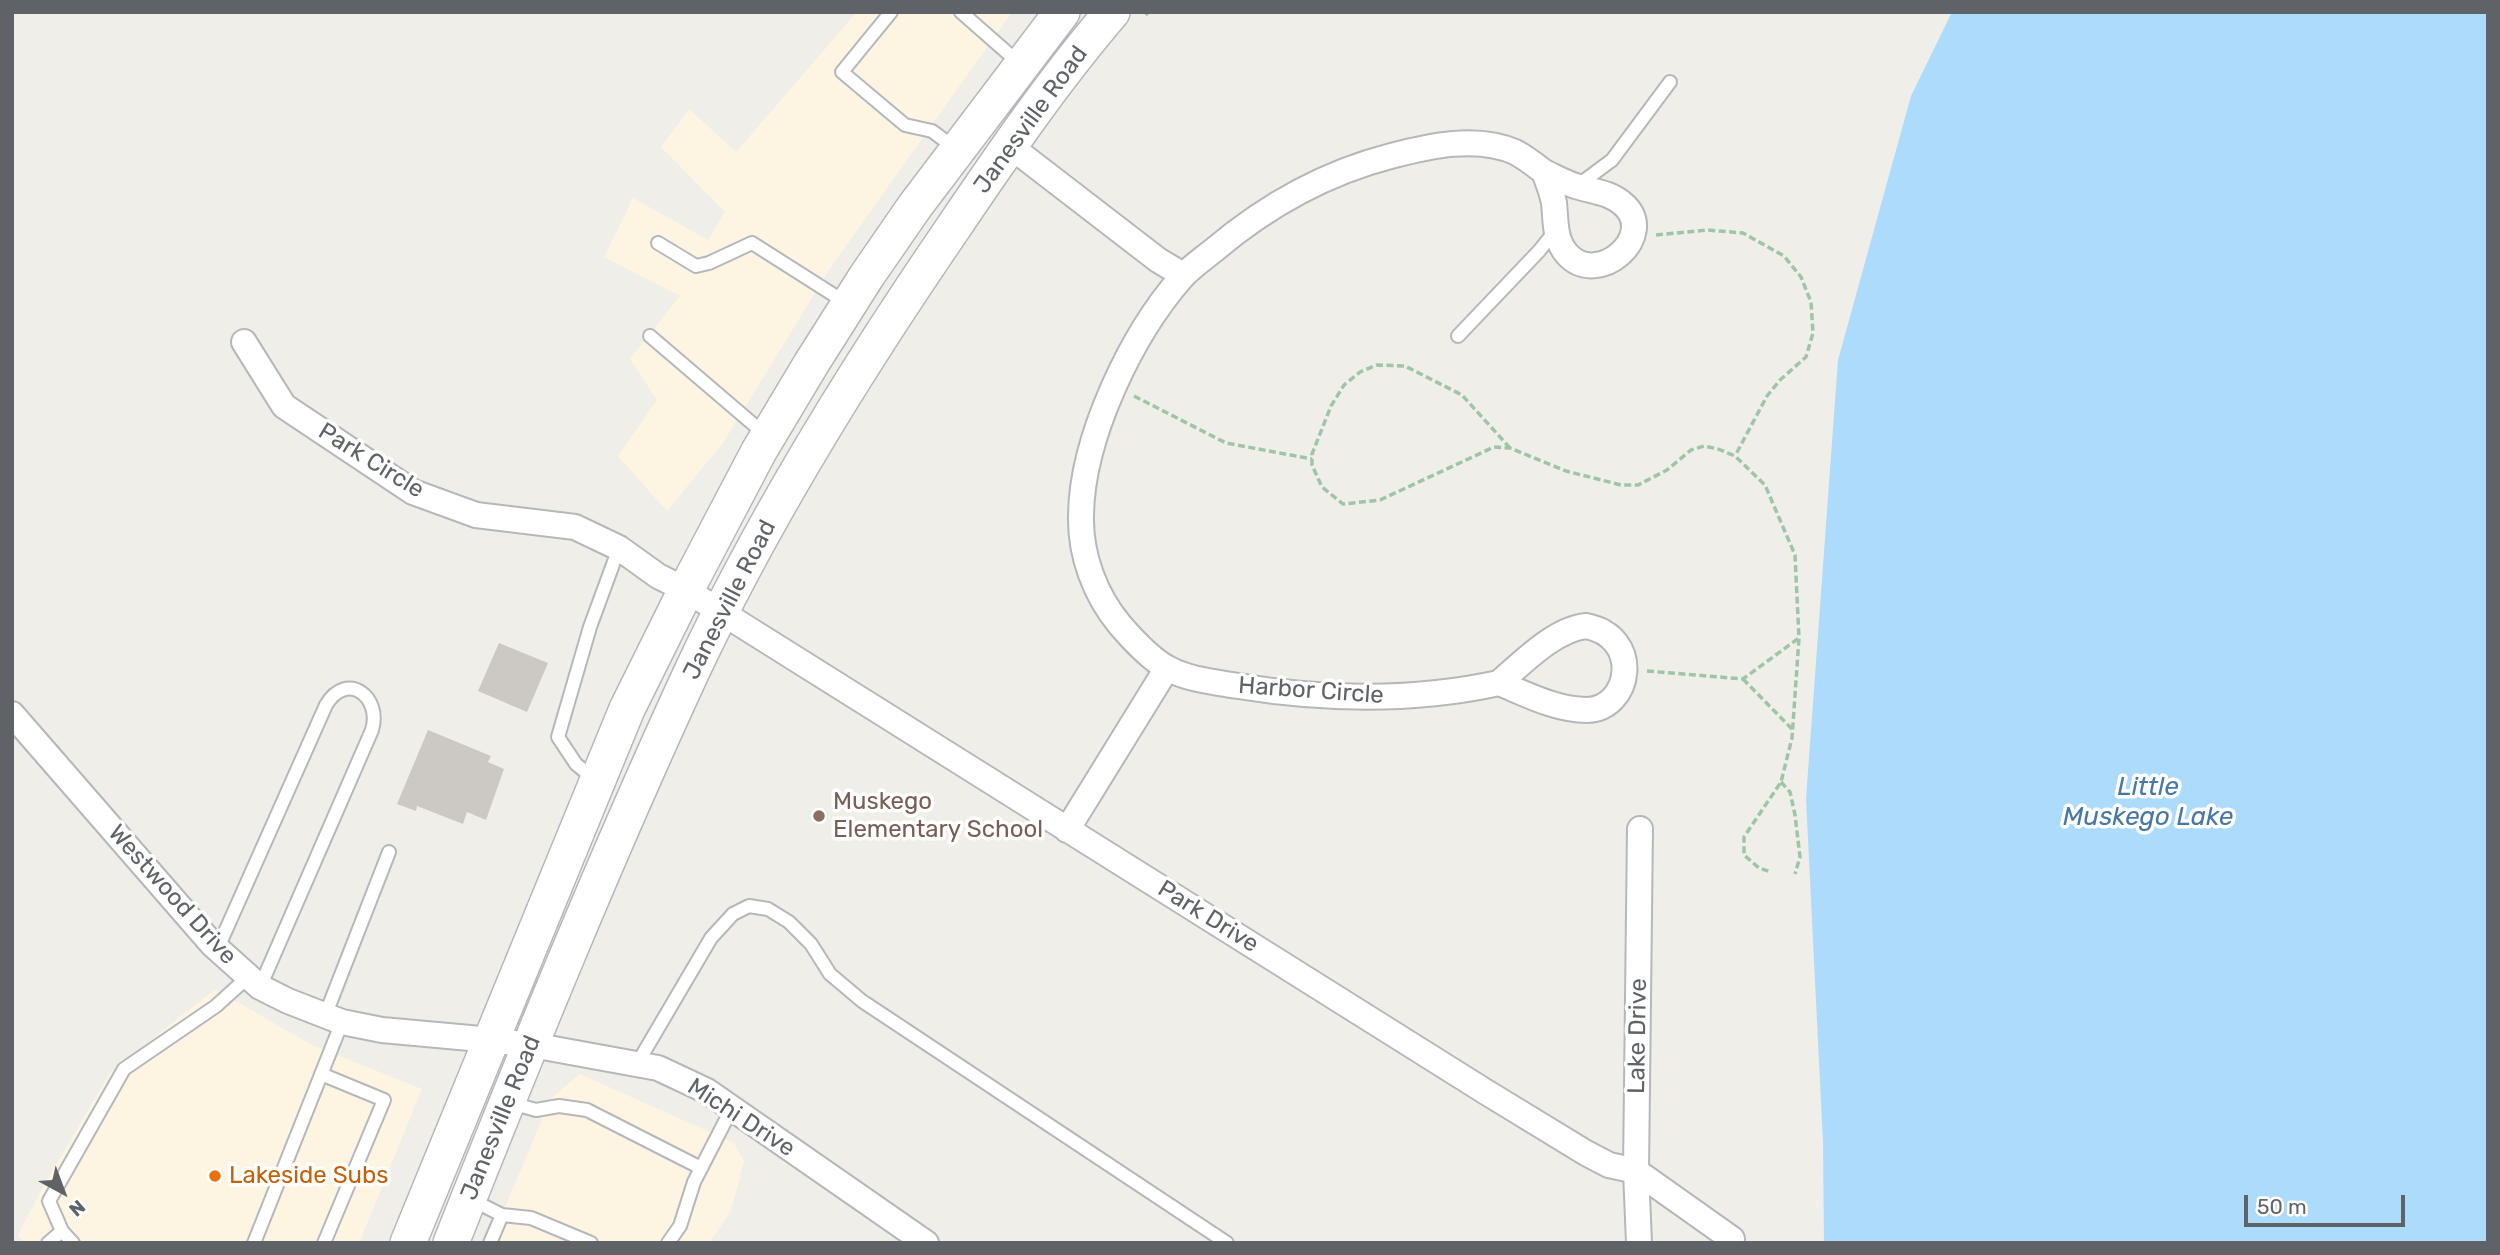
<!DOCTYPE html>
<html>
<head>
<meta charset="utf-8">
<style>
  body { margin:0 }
  #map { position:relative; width:2500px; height:1255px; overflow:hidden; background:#f0eee8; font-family:Rubik,sans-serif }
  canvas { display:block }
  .frame { position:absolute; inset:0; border:14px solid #5f6367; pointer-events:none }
  .north { position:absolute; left:28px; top:1157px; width:70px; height:70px; -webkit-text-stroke:5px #fff; paint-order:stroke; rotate:139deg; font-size:19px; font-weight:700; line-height:28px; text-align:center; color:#5f6367 }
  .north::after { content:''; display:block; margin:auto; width:24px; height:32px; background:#5f6367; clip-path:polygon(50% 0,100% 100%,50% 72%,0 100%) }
  .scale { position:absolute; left:2244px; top:1195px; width:161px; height:32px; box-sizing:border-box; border:4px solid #5f6367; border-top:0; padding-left:9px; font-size:21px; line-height:24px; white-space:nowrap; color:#5f6367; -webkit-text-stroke:5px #fff; paint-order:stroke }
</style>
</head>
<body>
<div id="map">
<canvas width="2500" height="1255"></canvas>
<div class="frame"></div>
<div class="north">N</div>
<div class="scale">50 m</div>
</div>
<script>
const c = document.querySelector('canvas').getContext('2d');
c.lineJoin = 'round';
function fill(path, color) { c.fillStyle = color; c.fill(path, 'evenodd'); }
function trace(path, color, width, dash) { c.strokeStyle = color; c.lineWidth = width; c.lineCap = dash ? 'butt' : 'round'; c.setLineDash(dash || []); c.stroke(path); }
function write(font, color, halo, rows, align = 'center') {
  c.font = font + ' Rubik,sans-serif'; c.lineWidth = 7; c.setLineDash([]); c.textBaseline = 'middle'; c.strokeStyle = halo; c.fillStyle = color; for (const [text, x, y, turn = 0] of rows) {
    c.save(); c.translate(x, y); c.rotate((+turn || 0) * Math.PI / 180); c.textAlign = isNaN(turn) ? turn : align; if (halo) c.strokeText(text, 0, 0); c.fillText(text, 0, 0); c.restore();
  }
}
const commercial = new Path2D(`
  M857 12H1012L831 267 723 443 667 511 618 456 657 400 630 359 680 296 604 257 633 198 708 240 725 212 661 147 689 109 736 152Z
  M215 989 312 1045 422 1089 359 1243H24L18 1235 44 1185 110 1073Z
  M580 1074 734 1143 744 1161 731 1211 709 1243H490L551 1098Z`);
const water = new Path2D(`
  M1952 12H2488V1243H1824L1823 1142 1806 799 1838 360 1911 96Z`);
const building = new Path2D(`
  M499 643 548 663 527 712 478 691Z
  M428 730 491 756 488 762 504 769 486 820 467 812 463 824 417 806 416 811 397 804Z`);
const path = new Path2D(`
  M1145 12 1148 15
  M1656 235 1707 230 1743 233 1784 256 1801 277 1811 302 1813 333 1806 357 1780 380 1767 396 1735 456
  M1134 396 1226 443 1312 459
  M1510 448 1462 395 1405 366 1377 365 1360 372 1344 385 1331 406 1312 454V465L1322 487 1343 504 1380 500 1494 447 1510 448 1566 471 1621 485H1638L1667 470 1691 450 1704 446 1718 449 1735 456 1765 485 1795 555 1799 638 1792 738 1781 782 1744 837V855L1759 868 1771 872
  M1647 671 1743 679 1799 638
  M1743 679 1792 729
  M1781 782 1790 792 1795 815 1800 857 1795 874`);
const lane = new Path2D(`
  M891 12 842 72 905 125 932 131 955 148
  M961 12 1019 63
  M1577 186 1612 160 1670 82
  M658 243 696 266 709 263 752 243 848 304
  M650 336 767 436
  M1458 336 1539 251 1556 230
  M594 779 576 764 558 737 590 627 619 548
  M217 950 326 705C347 670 382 697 372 730L260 987
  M325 1016 389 852
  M637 1064 711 938 733 914 749 906 768 909 789 922 811 944 830 974 862 1001 1227 1243
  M321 1074 384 1100 324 1243
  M511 1103 536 1110 559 1106 587 1110 701 1168
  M470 1199 502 1215 531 1218 591 1243
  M48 1243 62 1231
  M73 1243 62 1231 49 1201 124 1069 216 1006 248 977
  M254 1243 342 1022
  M490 1243 502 1215
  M668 1243 680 1226 694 1182 732 1108`);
const street = new Path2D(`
  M1010 146 1158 260 1183 275
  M1544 172C1555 177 1567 184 1579 187 1595 192 1609 192 1623 204 1659 235 1598 289 1567 254 1554 239 1556 221 1554 203 1552 192 1548 182 1544 172Z
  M244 342 284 406 413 492 476 515 575 527 619 548 658 576 686 590 1486 1092 1586 1153 1609 1165 1636 1171 1732 1239
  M1586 626C1643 637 1631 709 1587 710 1556 710 1526 694 1499 683 1522 663 1555 629 1586 626Z
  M1499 683C1412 702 1325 700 1238 686 1215 682 1190 680 1169 669 1151 660 1133 640 1120 625 1095 595 1080 555 1081 515 1082 438 1131 335 1182 277 1191 267 1203 259 1214 250 1266 206 1325 173 1391 156 1429 146 1477 135 1515 152 1525 157 1535 165 1544 172
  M12 714 212 944 260 987 288 1001 342 1022 382 1030 492 1040 543 1047 658 1068 707 1091 926 1243
  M1067 830 1167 668
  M1639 1243 1636 1171 1640 829`);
const secondary = new Path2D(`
  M408 1243 627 709 686 590 759 451 811 364 866 277 915 206 1062 12
  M451 1243C527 1051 605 859 692 671 764 517 857 368 953 228 1003 154 1054 80 1112 12`);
const markers = [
  [819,816,7,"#8d6e63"],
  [215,1176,7,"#e8710a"]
];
const streetNames = [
  ["Janesville Road",1031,120,-54],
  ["Park Circle",371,461,32],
  ["Janesville Road",730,600,-63],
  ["Harbor Circle",1311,691,4],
  ["Westwood Drive",172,895,48],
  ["Park Drive",1208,917,32],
  ["Lake Drive",1638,1036,-89],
  ["Janesville Road",501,1118,-68],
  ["Michi Drive",741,1118,33]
];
const educationNames = [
  ["Muskego",833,802],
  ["Elementary School",833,830]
];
const foodNames = [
  ["Lakeside Subs",229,1176]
];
const waterNames = [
  ["Little",2148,787],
  ["Muskego Lake",2148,817]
];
fill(commercial, '#fdf5e1');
fill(water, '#addbfb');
fill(building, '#ccc9c4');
trace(lane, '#b5b8bb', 16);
trace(street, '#b5b8bb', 28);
trace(secondary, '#b4b7bb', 38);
trace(path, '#9ec5a8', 3.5, [7, 3.5]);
trace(lane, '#fff', 12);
trace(street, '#fff', 24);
trace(secondary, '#fff', 35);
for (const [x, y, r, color] of markers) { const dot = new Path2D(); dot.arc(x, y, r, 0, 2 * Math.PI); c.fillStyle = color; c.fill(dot); trace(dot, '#fff', 2.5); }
write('24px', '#5f6367', '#fff', streetNames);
write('24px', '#785e54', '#fff', educationNames, 'left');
write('24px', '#c56008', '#fff', foodNames, 'left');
write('italic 26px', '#4677a6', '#fff', waterNames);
</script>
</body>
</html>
